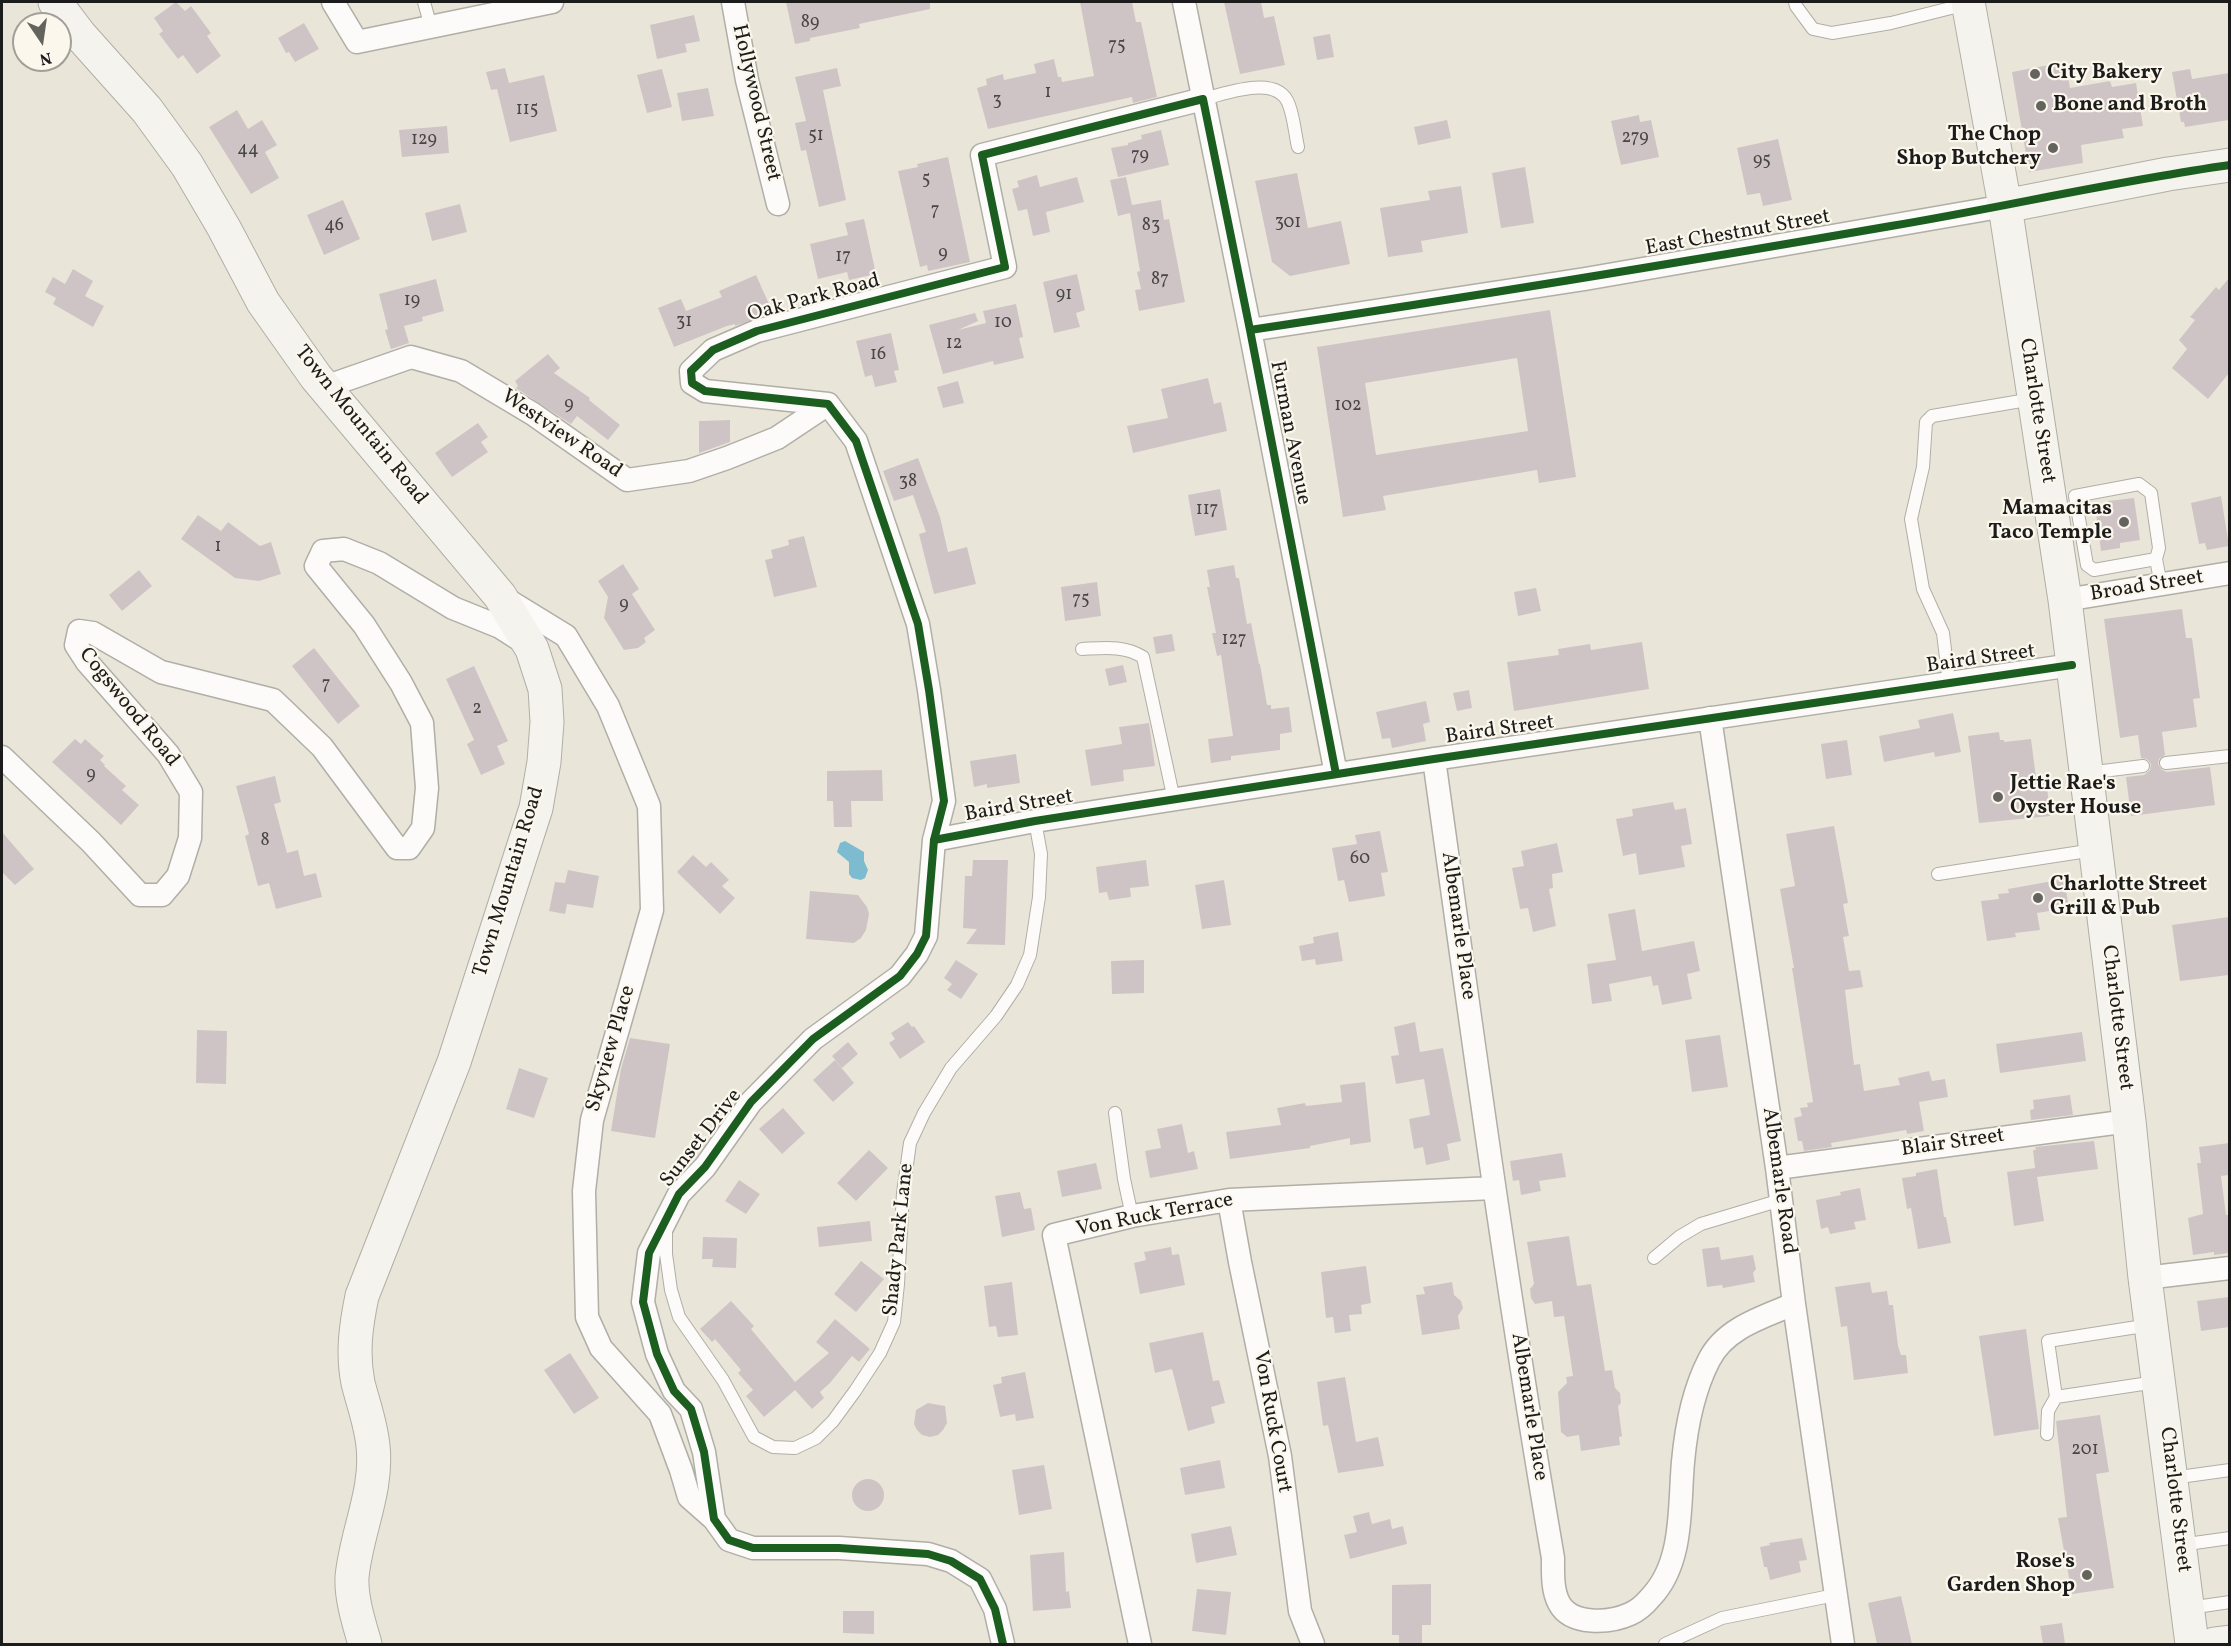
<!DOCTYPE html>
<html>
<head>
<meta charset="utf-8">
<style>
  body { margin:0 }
  #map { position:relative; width:2231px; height:1646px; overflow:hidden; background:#e9e6d9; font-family:Vollkorn,serif }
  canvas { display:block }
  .frame { position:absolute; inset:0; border:3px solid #1c1c1c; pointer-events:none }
  .north { position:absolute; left:12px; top:12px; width:60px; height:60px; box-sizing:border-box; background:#fbf7ec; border:2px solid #a29f99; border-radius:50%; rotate:167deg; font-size:16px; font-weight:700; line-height:24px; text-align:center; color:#1c1c1c }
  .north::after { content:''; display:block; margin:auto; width:21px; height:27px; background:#64635e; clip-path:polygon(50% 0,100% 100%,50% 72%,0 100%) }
</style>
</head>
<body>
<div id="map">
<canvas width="2231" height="1646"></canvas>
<div class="frame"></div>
<div class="north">N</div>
</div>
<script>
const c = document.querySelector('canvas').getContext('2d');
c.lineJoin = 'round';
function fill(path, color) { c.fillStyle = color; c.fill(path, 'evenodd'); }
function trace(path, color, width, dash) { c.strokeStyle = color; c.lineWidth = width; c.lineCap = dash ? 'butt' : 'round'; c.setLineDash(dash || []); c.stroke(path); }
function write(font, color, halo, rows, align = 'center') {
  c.font = font + ' Vollkorn,serif'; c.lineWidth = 4.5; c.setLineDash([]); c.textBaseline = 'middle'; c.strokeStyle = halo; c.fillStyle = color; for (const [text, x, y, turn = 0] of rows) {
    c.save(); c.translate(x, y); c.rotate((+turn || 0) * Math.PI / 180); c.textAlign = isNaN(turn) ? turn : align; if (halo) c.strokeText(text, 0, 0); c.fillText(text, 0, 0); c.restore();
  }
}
const water = new Path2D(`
  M845 841 864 852V861L868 870 865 878 861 880 852 878 849 874V862L837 852 840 843Z`);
const building = new Path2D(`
  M176 2 185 11 191 6 211 33 207 36 221 56 197 74 183 55 178 59 159 34 163 31 154 18Z
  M786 2H930V9L859 24 860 28 810 38V41L795 44Z
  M1080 2H1132L1136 22H1141L1157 97 1133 103 1132 97 988 129 977 88 987 85 986 79 1003 74 1004 80 1036 73 1034 64 1054 59 1058 77H1061L1062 82 1094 76Z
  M1224 2H1261L1264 18 1274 16 1285 65 1240 74Z
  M694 15 700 41 685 44 687 52 657 59 650 25Z
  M304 23 319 49 295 62 289 52 286 53 278 38Z
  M1330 34 1334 57 1317 60 1313 37Z
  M2065 62 2070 88 2110 81 2112 87 2136 83 2143 126 2122 129 2124 138 2081 145 2083 163 2029 172 2012 72Z
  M505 68 509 83 544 75 557 131 510 142 497 89 491 90 486 72Z
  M837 68 841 86 823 90 846 200 819 207 806 150 801 151 795 123 806 121 795 77Z
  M662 69 672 107 647 113 637 75Z
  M2190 69 2192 79 2229 73V120L2185 127 2184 122H2181L2172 72Z
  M708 88 714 116 682 121 677 93Z
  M237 110 248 129 262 120 277 145 265 152 279 178 251 194 209 127Z
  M1639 115 1640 122 1651 120 1659 157 1621 165 1611 121Z
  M1447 120 1451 138 1418 145 1414 127Z
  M447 126 449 153 402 157 399 130Z
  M1161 130 1169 165 1118 177 1111 148 1128 145V143L1142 139 1141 135Z
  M1778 139 1792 200 1763 206 1760 193 1747 195 1737 148Z
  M948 157 970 262 928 271 927 265 920 267 898 171 918 167 917 164Z
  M1525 167 1534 223 1501 228 1492 173Z
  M1297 173 1308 228 1341 221 1350 264 1290 276 1272 262 1255 181Z
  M1037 175 1040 187 1077 177 1084 202 1046 212 1050 232 1033 236 1027 209 1018 211 1012 189 1019 187 1017 181Z
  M1126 177 1132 205 1161 200 1164 220 1169 219 1185 302 1139 311 1135 290 1141 289 1137 272 1140 271 1130 213 1118 216 1110 180Z
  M1461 186 1468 233 1421 241 1423 252 1388 257 1380 208 1430 200 1428 191Z
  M343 200 360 239 324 255 307 215Z
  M460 204 467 232 432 241 425 213Z
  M864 219 876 274 849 280 847 272 818 279 810 244 848 235 845 223Z
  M73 269 93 281 85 296 104 306 93 327 53 304 56 298 45 292 53 277 65 284Z
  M1077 274 1085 310 1076 313 1080 327 1054 333 1043 282Z
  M756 275 773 313 735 326V324L727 326 674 347 658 308 681 299 686 311 722 297 719 291Z
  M2229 278V373L2208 399 2172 368 2187 349 2179 340 2195 320 2190 317 2216 287 2219 290Z
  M436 279 444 311 422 317 423 321 404 326 409 343 391 349 385 330 388 329 379 294Z
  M1016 304 1023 337 1019 338 1024 358 994 365 993 361 943 374 929 325 975 313 978 321 958 330 986 323 983 311Z
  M1550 310 1576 477 1539 483 1537 470 1383 496 1386 510 1343 517 1317 347ZM1517 358 1528 431 1376 455 1365 383Z
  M891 333 899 370 894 371 897 382 875 387 872 375 865 377 856 341Z
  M548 354 560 368 554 373 590 398 589 400 620 425 608 440 577 416 571 424 516 388 518 386 515 381Z
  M1208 378 1214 404 1221 402 1227 431 1133 453 1127 426 1168 418 1161 389Z
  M958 381 964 403 943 408 937 387Z
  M730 420V442L699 453V421Z
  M478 423 488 437 481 442 488 452 452 477 435 453Z
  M918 458 940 517 948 552 967 547 976 584 934 594 919 534 926 532 913 495 894 501 883 471Z
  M1220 489 1227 530 1195 536 1188 495Z
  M2221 496 2229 546 2207 550 2205 543 2199 544 2191 503Z
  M2134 498 2140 540 2120 543V548L2101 551 2096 513 2109 511 2108 501Z
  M198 515 221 531 228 522 260 546 271 542 281 574 259 581 235 578 181 539Z
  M804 536 817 587 774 597 765 560 773 558 771 550 789 545 788 540Z
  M623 564 639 589 632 594 655 630 644 638 646 642 638 648 624 650 604 618 608 597 598 581Z
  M1234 565 1236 578H1239L1247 624 1251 623 1259 664H1260L1267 705H1271V709L1289 707 1292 732 1280 734V750L1231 756V760L1211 763 1208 739 1233 736 1221 655 1217 656 1212 633H1216L1207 587H1210L1207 570Z
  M139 570 152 586 122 611 109 595Z
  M1097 582 1101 616 1065 621 1061 587Z
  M1536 588 1541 611 1518 616 1514 592Z
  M2182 609 2186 638H2192L2200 698 2193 699 2197 727 2162 732 2165 755 2159 759 2158 764 2162 770 2167 772 2210 767 2215 805 2131 816 2126 777 2144 775 2150 770 2151 764 2147 759 2141 758 2138 735 2120 738 2104 619Z
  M1172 634 1175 651 1156 654 1153 637Z
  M1642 642 1649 689 1514 711 1507 662 1559 655 1558 649 1590 644 1591 650Z
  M314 648 360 706 338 724 292 666Z
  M1123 665 1127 682 1109 686 1105 669Z
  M474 666 508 741 497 746 505 764 481 775 467 744 474 740 446 679Z
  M1469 690 1472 708 1457 711 1453 693Z
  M1426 701 1430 722 1423 724 1426 741 1392 748 1390 738 1382 739 1376 712Z
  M1953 713 1961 752 1935 757 1934 752 1884 762 1879 736 1920 728 1918 720Z
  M1149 723 1155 766 1123 770 1124 781 1091 786 1085 750 1122 744 1119 727Z
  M1999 732 2000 740H2004V742L2031 739 2036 778 2046 777 2050 816 1979 823 1968 736Z
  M75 739 81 744 85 739 104 756 100 760 105 765 104 766 126 786 122 790 139 805 121 825 52 762Z
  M1847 740 1852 775 1826 779 1821 744Z
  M1016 754 1020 783 987 788V784L974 787 970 761Z
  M882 770 883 801H851L852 827H834L833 801H827V771Z
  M275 776 281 802 274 804 287 853 298 850 304 876 316 873 322 897 276 909 269 883 258 886 245 836 249 834 236 786Z
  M1673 802 1675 810 1686 808 1692 844 1681 846 1685 867 1639 875 1636 853 1623 856 1616 819 1633 816 1632 809Z
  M1834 826 1848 903 1843 904 1849 936 1843 937 1849 971 1860 970 1863 987 1845 990 1854 1065 1860 1064 1864 1091 1900 1085 1898 1078 1929 1071 1932 1081 1945 1079 1948 1097 1919 1102 1924 1131 1907 1134 1906 1130 1831 1143 1832 1147 1804 1151 1802 1141H1798L1794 1118 1802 1116 1800 1108 1808 1107 1807 1103 1813 1102 1792 968H1794L1780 889 1795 886 1786 834Z
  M1380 831 1388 872 1381 873 1385 896 1349 902 1344 880 1338 881 1332 848 1357 844 1355 835Z
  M2 832 34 869 15 885 2 872Z
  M1557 843 1563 872 1552 874 1553 888 1549 889 1556 926 1533 932 1528 908 1520 909 1512 868 1524 866 1521 851Z
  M693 855 706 867 711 862 729 880 722 886 735 898 720 914 677 872Z
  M973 860H1008L1005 945 966 944 977 929 963 928 965 876H972Z
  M1146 860 1149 886 1130 888 1131 897 1109 900 1107 892 1099 893 1096 867Z
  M568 870 599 876 593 908 567 904 565 914 549 911 555 882 565 883Z
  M2064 879 2069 908 2037 913 2040 930 2015 933 2016 937 1987 941 1981 901 1999 899 1998 894 2009 893 2008 889Z
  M1224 880 1231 925 1202 929 1195 885Z
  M810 891 858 895 867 907 869 914 866 930 861 938 854 943 806 939Z
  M1635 909 1642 951 1694 941 1700 971 1687 974 1692 999 1662 1005 1658 985 1653 986 1651 976 1609 984 1612 1001 1592 1004 1587 964 1616 960 1608 914Z
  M2229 917V975L2180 981 2172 925Z
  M1338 932 1343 961 1316 965 1315 959 1302 961 1299 946 1314 943 1313 937Z
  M956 960 978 974 961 999 947 990 952 984 944 978Z
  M1144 960V993L1112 994 1111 961Z
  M908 1022 912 1027 914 1026 925 1042 900 1059 889 1043 895 1039 891 1033Z
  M1415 1022 1420 1052 1443 1048 1461 1141 1447 1144 1450 1160 1426 1165 1423 1147 1414 1149 1409 1119 1430 1115 1424 1079 1396 1084 1391 1056 1399 1055 1394 1027Z
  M197 1030 227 1031 226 1084 196 1083Z
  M2082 1032 2086 1061 2000 1073 1996 1044Z
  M1720 1035 1728 1087 1692 1092 1685 1040Z
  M630 1038 670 1044 655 1138 611 1131 621 1069Z
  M848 1042 858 1054 842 1068 832 1056Z
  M835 1060 854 1083 833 1102 813 1080Z
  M519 1068 548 1078 534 1118 506 1109Z
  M1365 1082 1371 1142 1350 1145V1138L1310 1146V1148L1230 1159 1226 1132 1281 1125 1277 1108 1305 1103 1306 1106 1342 1102 1340 1085Z
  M2070 1095 2073 1115 2031 1120 2030 1110 2034 1109 2033 1100Z
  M783 1108 805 1133 782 1154 759 1129Z
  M1182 1124 1188 1153 1194 1151 1198 1169 1150 1178 1145 1151 1161 1148 1157 1129Z
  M2094 1141 2098 1169 2037 1177 2044 1221 2014 1226 2007 1172 2035 1168 2033 1150H2036L2035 1147Z
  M2229 1143V1175L2221 1176 2226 1215H2229V1253L2214 1255V1252L2193 1255 2188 1218 2203 1214 2197 1163H2201L2199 1147Z
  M869 1150 888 1168 856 1201 837 1183Z
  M1562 1153 1566 1177 1539 1181 1541 1191 1521 1195 1519 1180 1513 1181 1510 1161Z
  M1096 1163 1102 1189 1062 1197 1057 1171Z
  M1937 1169 1944 1217H1946L1951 1243 1918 1249 1911 1208 1907 1209 1902 1178 1916 1176V1173Z
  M739 1180 760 1194 746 1214 725 1201Z
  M1860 1188 1866 1220 1854 1222 1856 1229 1830 1234 1828 1227 1821 1229 1816 1200 1841 1195 1840 1192Z
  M1020 1192 1024 1209 1031 1208 1035 1230 1002 1237 995 1196Z
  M870 1221 872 1241 819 1247 817 1227Z
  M1569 1236 1577 1286 1591 1284 1605 1371 1612 1370 1615 1388 1620 1393 1621 1403 1618 1406 1622 1436 1619 1437 1620 1445 1581 1451 1579 1435 1567 1437 1561 1432 1558 1392 1567 1383 1566 1377 1573 1376 1564 1316 1554 1317 1552 1301 1535 1304 1531 1298 1530 1289 1534 1284 1527 1242Z
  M703 1237 737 1238 736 1268 712 1267 713 1259H702Z
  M1171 1247 1172 1255 1179 1254 1185 1285 1140 1294 1134 1263 1146 1260 1144 1252Z
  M1719 1247 1721 1260 1753 1255 1756 1269 1753 1273 1755 1282 1723 1288 1722 1285 1707 1287 1702 1249Z
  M861 1261 884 1279 856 1312 834 1294Z
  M1366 1266 1371 1303 1361 1305 1362 1314 1349 1315 1351 1331 1335 1333 1333 1317 1326 1318 1321 1272Z
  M1012 1282 1018 1335 998 1337 996 1326 989 1327 984 1286Z
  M1452 1282 1454 1295 1461 1301 1463 1308 1458 1316 1460 1329 1422 1335 1416 1295 1425 1294 1423 1287Z
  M1870 1282 1872 1293 1887 1291 1889 1305H1893L1898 1346 1901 1355H1906L1908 1373 1854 1380 1847 1326 1841 1327 1835 1287Z
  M2229 1297V1327L2201 1331 2197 1301Z
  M731 1301 754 1326 751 1329 795 1382 829 1353 816 1342 835 1319 870 1349 859 1362 852 1356 830 1383 820 1392 824 1398 812 1409 795 1390 764 1417 746 1396 753 1390 738 1373 741 1370 715 1339 712 1342 700 1329Z
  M2026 1329 2039 1429 1994 1436 1979 1336Z
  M1203 1332 1213 1381 1219 1380 1225 1403 1211 1407 1215 1423 1188 1431 1172 1369 1155 1373 1149 1343Z
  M570 1353 599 1398 574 1414 544 1370Z
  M1025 1372 1034 1418 1016 1421 1015 1414 1000 1417 993 1385 1002 1383 1001 1377Z
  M1345 1377 1356 1442 1378 1437 1384 1466 1338 1473 1328 1425 1323 1426 1317 1382Z
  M928 1403 945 1406 947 1423 943 1430 938 1435 930 1437 922 1435 917 1430 914 1424 916 1410Z
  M2100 1415 2109 1472 2096 1474 2114 1588 2072 1594 2058 1518 2067 1517 2056 1421Z
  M1220 1460 1225 1488 1185 1495 1180 1468Z
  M1044 1465 1052 1509 1019 1515 1012 1470Z
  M852 1495a16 16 0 1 1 32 0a16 16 0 1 1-32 0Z
  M1369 1512 1372 1524 1390 1519 1392 1529 1403 1526 1407 1544 1350 1559 1344 1535 1357 1532 1353 1516Z
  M1231 1526 1237 1555 1196 1563 1191 1534Z
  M1802 1538 1807 1560 1799 1561 1801 1572 1770 1580 1767 1567H1764L1760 1547 1770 1545 1769 1543Z
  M1064 1552 1066 1592 1069 1591 1071 1608 1033 1611 1030 1555Z
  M1431 1584V1625H1422V1643H1399V1635H1392V1585Z
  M1197 1589 1231 1592 1226 1635 1192 1631Z
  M1901 1596 1912 1644H1877L1868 1603Z
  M843 1611H874V1634L843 1633Z
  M2062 1623 2065 1644H2043L2040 1626Z`);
const lane = new Path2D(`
  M424 2 431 27
  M1795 2 1796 6 1813 29 1832 33 1891 23 1967 4
  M1203 99C1226 94 1278 73 1289 105 1294 118 1295 134 1298 147
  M2156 559 2094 570 2087 565 2075 496 2139 484 2151 493 2159 548 2156 559 2161 585
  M1082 649C1103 648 1124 645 1143 657L1174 800
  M1949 683 1943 633 1923 589 1911 519 1923 467 1926 422 1932 416 2033 399
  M2166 763 2230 756
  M2087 773 2143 766
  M1938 874 2094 850
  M1115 1113 1124 1179 1132 1216
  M666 1228V1254L671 1290 679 1317 723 1380 754 1437 773 1447 795 1448 816 1438 833 1421 855 1391 880 1353 894 1322 898 1284 903 1193 910 1143 924 1113 951 1068 996 1016 1017 985 1030 955 1039 897 1041 854 1035 821
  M1654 1258 1679 1237 1701 1224 1781 1200
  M2150 1325 2048 1341 2056 1397 2156 1382
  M2047 1434 2048 1411 2056 1397
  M2172 1478 2230 1470
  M2180 1545 2230 1538
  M2189 1608 2230 1602
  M1665 1644 1722 1618 1835 1595`);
const street = new Path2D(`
  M333 2 357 42 552 2
  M733 2 747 80 778 204
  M1184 2 1250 330 1336 774
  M1250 330 1585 279 2005 206
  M325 387 411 357 461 371 533 414 627 480 689 471 727 458 777 438 828 404
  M504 598 566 636 608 706 649 806 652 910 592 1120 584 1191 587 1317 601 1348 660 1414 681 1470 689 1497 714 1519
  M2065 600 2230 573
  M1710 718 1777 1168 1794 1304 1843 1644
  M2 757 91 842 140 895H162L178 876 190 838 191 792 168 754 87 662 76 645 79 631 93 633 161 672 273 700 322 747 397 848H409L423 828 427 788 422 723 401 683 364 625 316 566 323 551 344 549 379 563 453 608 500 627 525 643
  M1434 759C1471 1025 1507 1292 1553 1558 1553 1572 1552 1590 1559 1603 1571 1626 1610 1623 1630 1614 1637 1611 1646 1603 1651 1597 1684 1562 1679 1506 1683 1462 1686 1429 1693 1391 1709 1360 1725 1328 1763 1317 1794 1304
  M934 840 1035 821 1434 759 2072 665
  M1777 1168 2129 1121
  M1229 1200 1240 1262 1280 1456 1300 1611 1313 1644
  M2145 1278 2230 1268
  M1003 1644 995 1609 980 1579 951 1561 928 1554 839 1548H753L729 1540 714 1519 704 1452 691 1409 674 1391 657 1354 643 1302 649 1253 679 1194 705 1167 751 1102 813 1039 900 976 917 954 926 936 934 840 944 801 929 690 918 624 856 441 828 404 705 391 692 383 691 371 713 350 757 331 1005 267 982 155 1203 99
  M1140 1644 1054 1235 1132 1216 1229 1200 1494 1188`);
const secondary = new Path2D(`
  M55 2 80 35 147 110 187 165 224 228 263 302 316 377 500 596 532 649 545 689 547 722 544 762 536 808 454 1062 362 1296C356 1325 352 1353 358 1383 363 1403 371 1424 373 1446 378 1491 356 1533 352 1577 351 1599 359 1623 365 1644
  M1968 2 2005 206 2065 600 2129 1121 2145 1278 2192 1644
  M2005 206 2168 174 2230 165
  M2214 1644 2230 1642`);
const cycleway = new Path2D(`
  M1250 330C1464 298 1678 263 1891 226 2004 207 2116 181 2230 165
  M934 840 1035 821 1434 759 2072 665
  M1003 1644 995 1609 980 1579 951 1561 928 1554 839 1548H753L729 1540 714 1519 704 1452 691 1409 674 1391 657 1354 643 1302 649 1253 679 1194 705 1167 751 1102 813 1039 900 976 917 954 926 936 934 840 944 801 929 690 918 624 856 441 828 404 705 391 692 383 691 371 713 350 757 331 1005 267 982 155 1203 99 1250 330 1336 774`);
const markers = [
  [2035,74,6,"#64635e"],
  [2041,106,6,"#64635e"],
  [2053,148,6,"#64635e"],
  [2124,522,6,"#64635e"],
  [1998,797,6,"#64635e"],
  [2038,898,6,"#64635e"],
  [2087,1575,6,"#64635e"]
];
const numberNames = [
  ["89",810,24],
  ["75",1117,47],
  ["1",1048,94],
  ["3",997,102],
  ["115",527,111],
  ["51",816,137],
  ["279",1635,139],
  ["129",424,141],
  ["44",248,151],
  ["79",1140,157],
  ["95",1762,162],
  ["5",926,181],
  ["7",935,212],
  ["301",1288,224],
  ["46",334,227],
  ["83",1151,227],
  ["9",943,255],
  ["17",843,258],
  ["87",1160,281],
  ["91",1064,296],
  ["19",412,302],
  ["31",684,323],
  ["10",1003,324],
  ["12",954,345],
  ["16",878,356],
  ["9",569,406],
  ["102",1348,407],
  ["38",908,483],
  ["117",1207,511],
  ["1",218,548],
  ["75",1081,601],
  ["9",624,606],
  ["127",1234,641],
  ["7",326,686],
  ["2",477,710],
  ["9",91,776],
  ["8",265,842],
  ["60",1360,860],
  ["201",2085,1451]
];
const poiNames = [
  ["City Bakery",2047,74],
  ["Bone and Broth",2053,106],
  ["The Chop",2041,136,"right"],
  ["Shop Butchery",2041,160,"right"],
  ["Mamacitas",2112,510,"right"],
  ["Taco Temple",2112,534,"right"],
  ["Jettie Rae's",2010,785],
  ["Oyster House",2010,809],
  ["Charlotte Street",2050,886],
  ["Grill & Pub",2050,910],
  ["Rose's",2075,1563,"right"],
  ["Garden Shop",2075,1587,"right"]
];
const streetNames = [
  ["Hollywood Street",755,103,77],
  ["East Chestnut Street",1738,234,-10],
  ["Oak Park Road",814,299,-15],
  ["Charlotte Street",2036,411,81],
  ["Town Mountain Road",360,426,51],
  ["Furman Avenue",1289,433,79],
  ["Westview Road",561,435,34],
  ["Broad Street",2147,587,-9],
  ["Baird Street",1981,660,-8],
  ["Cogswood Road",128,708,51],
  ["Baird Street",1500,731,-8],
  ["Baird Street",1019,807,-10],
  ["Town Mountain Road",510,882,-73],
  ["Albemarle Place",1457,926,82],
  ["Charlotte Street",2116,1018,83],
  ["Skyview Place",612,1049,-74],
  ["Sunset Drive",702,1139,-52],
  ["Blair Street",1953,1144,-8],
  ["Albemarle Road",1778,1181,82],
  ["Von Ruck Terrace",1155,1216,-11],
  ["Shady Park Lane",900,1240,-84],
  ["Albemarle Place",1528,1407,81],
  ["Von Ruck Court",1271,1422,80],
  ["Charlotte Street",2174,1500,83]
];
fill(water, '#7dbbd0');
fill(building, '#cfc4c5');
trace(lane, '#b0aea6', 14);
trace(street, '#b0aea6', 25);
trace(secondary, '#b0aea6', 35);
trace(lane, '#fcfbf9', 12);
trace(street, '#fcfbf9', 22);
trace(secondary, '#f5f3ee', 33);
trace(cycleway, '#1b5e20', 8);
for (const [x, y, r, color] of markers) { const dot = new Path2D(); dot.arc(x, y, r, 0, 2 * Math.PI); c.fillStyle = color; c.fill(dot); trace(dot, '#fbf7ec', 2); }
write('18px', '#494646', null, numberNames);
write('bold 21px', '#1c1c1c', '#fbf7ec', poiNames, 'left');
write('21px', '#1c1c1c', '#fbf7ec', streetNames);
</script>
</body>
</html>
